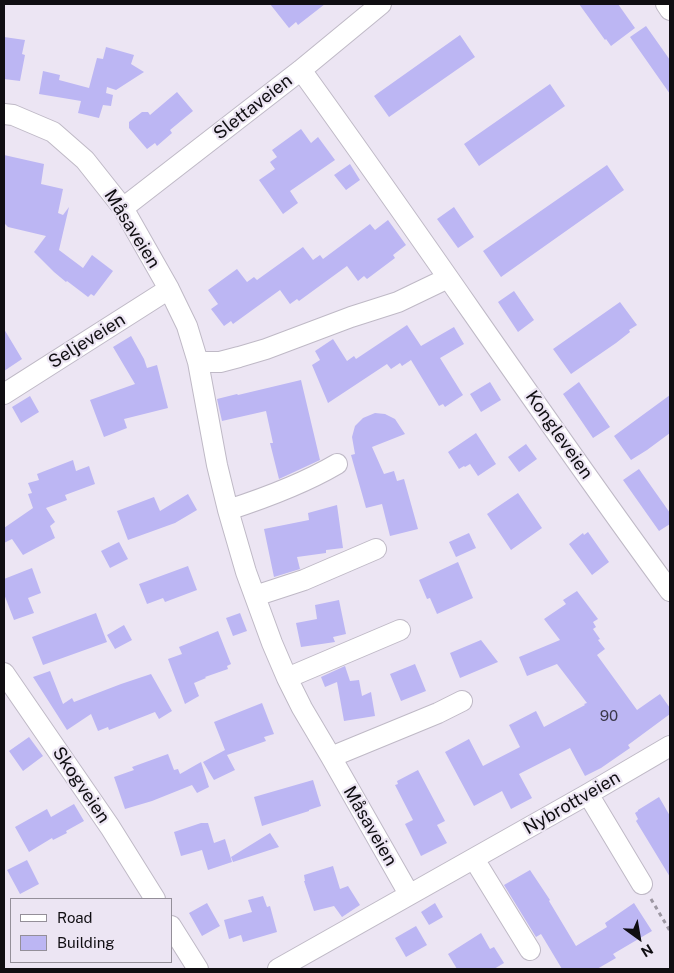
<!DOCTYPE html>
<html>
<head>
<meta charset="utf-8">
<style>
  body { margin:0 }
  #map { position:relative; width:674px; height:973px; overflow:hidden; background:#ece5f3; font-family:"Public Sans",sans-serif }
  canvas { display:block }
  .frame { position:absolute; inset:0; border:5px solid #100e12; pointer-events:none }
  .legend { position:absolute; left:10px; top:898px; width:162px; height:65px; box-sizing:border-box; background:#ece5f3; border:1px solid #948f99; margin:0; padding:6px 9px; list-style:none; font-size:15px; color:#100e12 }
  .legend li { display:flex; align-items:center; gap:10px; height:25px }
  .legend b { width:25px; border:1px solid #948f99 }
  .north { position:absolute; left:614px; top:913px; width:50px; height:50px; -webkit-text-stroke:4px #ece5f3; paint-order:stroke; rotate:148deg; font-size:14px; font-weight:700; line-height:20px; text-align:center; color:#100e12 }
  .north::after { content:''; display:block; margin:auto; width:18px; height:22px; background:#100e12; clip-path:polygon(50% 0,100% 100%,50% 72%,0 100%) }
</style>
</head>
<body>
<div id="map">
<canvas width="674" height="973"></canvas>
<div class="frame"></div>
<ul class="legend">
<li><b style="height:6px;background:#fff"></b>Road</li>
<li><b style="height:14px;background:#bcb6f3"></b>Building</li>
</ul>
<div class="north">N</div>
</div>
<script>
const c = document.querySelector('canvas').getContext('2d');
c.lineJoin = 'round';
function fill(path, color) { c.fillStyle = color; c.fill(path, 'evenodd'); }
function trace(path, color, width, dash) { c.strokeStyle = color; c.lineWidth = width; c.lineCap = dash ? 'butt' : 'round'; c.setLineDash(dash || []); c.stroke(path); }
function write(font, color, halo, rows, align = 'center') {
  c.font = font + ' "Public Sans",sans-serif'; c.lineWidth = 4.5; c.setLineDash([]); c.textBaseline = 'middle'; c.strokeStyle = halo; c.fillStyle = color; for (const [text, x, y, turn = 0] of rows) {
    c.save(); c.translate(x, y); c.rotate((+turn || 0) * Math.PI / 180); c.textAlign = isNaN(turn) ? turn : align; if (halo) c.strokeText(text, 0, 0); c.fillText(text, 0, 0); c.restore();
  }
}
const building = new Path2D(`
  M270 4H325L298 25 296 22 289 28Z
  M579 4H618L635 28 611 46 606 39 605 40Z
  M646 26 670 60V94L630 37Z
  M460 35 475 57 389 117 374 96Z
  M4 37 25 40 22 54 25 55 20 81 4 79Z
  M106 47 134 55 131 64 144 72 116 90 107 87 106 93 113 95 111 106 103 105 99 118 78 113 81 101 39 94 43 71 60 75 59 80 89 88 97 58 103 59Z
  M550 84 565 106 479 166 464 144Z
  M177 92 193 111 170 130 172 133 157 146 155 143 147 149 129 128V122L142 112H148L150 115Z
  M301 129 311 143 318 137 335 160 290 191 298 203 283 214 259 180 275 169 270 162 277 157 272 150Z
  M4 155 44 164 41 184 63 189 58 213 63 215 69 207 59 250 83 268 92 255 113 271 94 296 91 294 88 297 67 281 66 282 54 272 34 252 46 236 8 227 4 223Z
  M350 164 360 180 346 190 334 175Z
  M607 165 624 190 501 277 483 251Z
  M454 207 474 237 458 248 437 219Z
  M388 220 406 245 393 255 395 258 367 279 364 276 358 281 347 266 299 301 297 299 290 304 280 290 233 324 231 321 224 326 211 309 218 304 208 290 237 269 247 282 254 277 257 280 303 247 313 260 320 255 323 259 370 224 375 230Z
  M514 291 534 320 518 332 498 302Z
  M620 302 637 325 629 330 630 332 616 343 571 374 553 349Z
  M407 325 421 346 454 327 464 344 440 358 463 395 445 407 443 404 439 406 411 360 402 366 400 363 391 369 387 364 328 403 312 365 320 360 315 351 333 339 347 361 354 356 356 359Z
  M4 329 22 359 4 371Z
  M131 336 144 359 147 368 157 365 168 408 124 419 127 428 104 437 90 400 135 384 113 347Z
  M301 380 320 460 279 479 270 443H273L266 411 222 421 217 399 237 394 238 395Z
  M490 382 501 400 481 412 470 394Z
  M579 382 610 427 593 438 563 394Z
  M670 395V433L647 450 631 460 614 436Z
  M30 396 39 412 21 423 12 407Z
  M375 413 385 414 395 419 405 434 372 447 384 474 394 471 397 481 404 479 418 529 390 536 382 504 366 508 351 455 355 454 352 437 355 426 363 418Z
  M476 433 496 464 478 476 470 464 465 467 464 466 459 469 448 452Z
  M526 444 537 459 519 472 508 457Z
  M73 460 76 471 89 466 95 484 65 495 67 500 46 508 55 522 50 526 55 538 23 555 12 539 4 543V528L33 508 28 494 32 493 28 483 39 480 37 474Z
  M639 469 670 513V524L659 531 623 480Z
  M518 493 542 528 511 550 487 514Z
  M188 494 197 510 175 523 128 540 117 511 154 497 160 511Z
  M337 505 343 548 326 550V553L297 557 300 569 274 577 264 529 309 520 308 513Z
  M588 532 609 562 592 575 569 544 583 533 584 535Z
  M469 533 476 548 456 557 449 542Z
  M119 542 128 559 110 568 101 551Z
  M458 562 473 598 437 614 430 598 427 599 419 580Z
  M188 566 197 590 165 602 163 598 147 604 139 584Z
  M32 568 41 593 28 598 34 613 14 620 4 594V579Z
  M577 591 598 619 593 622 596 627 593 629 600 639 598 640 605 649 597 655 637 710 660 694 670 708V714L628 745 630 748 601 768 585 776 570 748 519 774 532 798 511 809 502 791 474 806 445 752 469 739 483 766 520 747 509 725 536 711 544 727 585 705 584 704 587 703 557 664 527 676 519 657 560 640 544 619 566 604 563 600Z
  M339 600 346 634 333 637 335 642 301 647 296 623 317 619 315 605Z
  M96 613 107 642 43 665 32 637Z
  M240 613 247 631 233 636 226 618Z
  M124 625 132 640 115 649 107 635Z
  M218 631 231 664 227 666 228 669 205 677 206 678 194 683 199 696 185 704 168 659 182 654 179 647Z
  M481 640 498 662 460 678 450 653Z
  M415 664 426 691 401 701 390 674Z
  M345 666 350 681 359 680 362 696 371 692 375 716 344 721 337 682 325 687 321 677Z
  M50 671 63 704 72 698 74 702 121 684 151 674 172 711 159 719 155 712 109 730 108 727 98 731 91 714 67 730 33 677Z
  M262 703 274 734 264 737 266 741 227 755 235 770 214 780 203 762 225 750 214 722Z
  M29 737 43 756 23 771 9 751Z
  M168 754 174 770 178 769 180 774 201 762 209 787 197 793 192 785 152 801 125 809 114 777 134 770 132 767Z
  M418 770 445 821 437 825 447 843 421 856 405 824 413 820 395 785 398 784 397 781Z
  M313 780 321 806 309 810V811L262 826 254 797Z
  M659 797 670 816V877L636 821 638 819 635 813 638 811V810Z
  M74 804 84 821 66 831 67 833 53 840 52 838 29 852 15 827 47 809 51 817Z
  M201 823H208L214 843 225 839 232 862 208 870 202 850 181 856 174 832Z
  M270 833 279 847 233 862 231 857Z
  M27 860 39 884 20 894 7 870Z
  M333 866 340 889 348 886 360 905 342 917 334 906 314 911 304 881H305L304 875Z
  M530 870 550 900 549 901 576 946 607 927 605 923 634 903 652 931 613 954 616 958 597 969H562L541 934 536 937 504 885Z
  M263 896 267 907 270 906 277 932 243 942 241 935 229 939 224 920 252 912 248 900Z
  M207 903 220 926 202 936 189 913Z
  M435 903 443 917 429 925 421 912Z
  M416 926 427 945 406 957 395 938Z
  M481 933 490 949 494 947 504 963 494 969H457L448 954Z`);
const path = new Path2D(`
  M651 899 670 931`);
const minor = new Path2D(`
  M666 4 670 10
  M301 70C426 242 544 420 670 591
  M4 114 13 115 53 132 85 160 123 208 169 289 187 326 198 362 217 465 228 510 246 572 272 643 287 678 302 708 331 757 409 894
  M123 208 301 70 381 4
  M198 362H220L239 357 266 349 351 317 398 302 448 278
  M4 394 169 289
  M228 510C265 498 303 484 337 464
  M255 596 304 580 376 549
  M4 673 110 827 155 899
  M287 678 400 630
  M331 757 438 713 462 701
  M588 794 642 884
  M474 859 530 950
  M171 926 198 969
  M278 969 588 794 670 746`);
const numberNames = [
  ["90",609,716]
];
const streetNames = [
  ["Slettaveien",253,107,-38],
  ["Måsaveien",132,229,58],
  ["Seljeveien",87,341,-32],
  ["Kongleveien",559,435,55],
  ["Skogveien",81,785,56],
  ["Nybrottveien",572,803,-30],
  ["Måsaveien",370,826,60]
];
fill(building, '#bcb6f3');
trace(minor, '#bfb9c6', 22);
trace(path, '#9d97a2', 3, [4, 4]);
trace(minor, '#fff', 20);
write('15px', '#3b384a', null, numberNames);
write('18px', '#100e12', '#ece5f3', streetNames);
</script>
</body>
</html>
